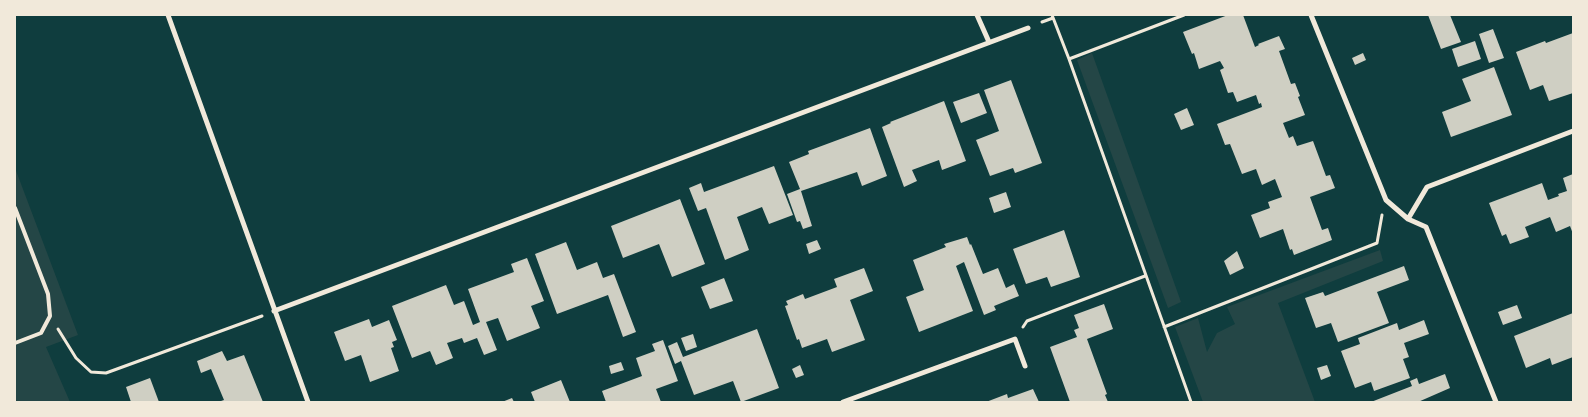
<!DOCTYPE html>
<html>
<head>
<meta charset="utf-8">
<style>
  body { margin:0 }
  #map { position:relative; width:1588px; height:417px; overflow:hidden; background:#0f3d3e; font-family:Mulish,sans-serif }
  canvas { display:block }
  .frame { position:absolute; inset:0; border:16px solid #f1e9da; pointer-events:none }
</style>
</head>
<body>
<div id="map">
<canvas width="1588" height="417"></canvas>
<div class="frame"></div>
</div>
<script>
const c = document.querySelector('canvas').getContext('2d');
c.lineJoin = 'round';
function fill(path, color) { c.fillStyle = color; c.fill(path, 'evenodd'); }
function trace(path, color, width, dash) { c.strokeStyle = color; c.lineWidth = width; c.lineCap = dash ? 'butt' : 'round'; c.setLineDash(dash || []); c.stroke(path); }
const green = new Path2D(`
  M1092 53 1181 302 1168 308 1077 60Z
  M15 168 78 335 46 347 70 402H15Z
  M1380 250 1383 261 1278 303 1315 402H1203L1175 327 1198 318 1207 352 1217 333 1235 324 1227 307Z`);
const building = new Path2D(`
  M1228 15H1243L1255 47 1259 45 1258 44 1279 36 1285 49 1279 51 1291 84 1295 83 1300 96 1298 97 1305 115 1283 123 1289 138 1293 136 1297 146 1313 141 1326 176 1330 175 1335 188 1310 197 1322 230 1328 228 1332 240 1294 255 1292 249 1290 250 1283 229 1260 238 1251 215 1270 208 1268 202 1282 197 1275 179 1262 185 1256 169 1242 174 1230 144 1225 145 1217 124 1262 107 1261 103 1259 104 1256 95 1237 102 1233 92 1228 93 1220 70 1224 68 1220 61 1199 69 1194 53 1192 54 1183 32Z
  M1428 15H1450L1461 42 1441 49Z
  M1493 29 1504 58 1489 63 1479 34Z
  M1573 33V93L1549 101 1543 85 1530 90 1516 52 1545 41 1546 43Z
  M1475 41 1481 59 1458 67 1452 49Z
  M1363 53 1366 60 1355 65 1352 58Z
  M1494 67 1512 115 1451 137 1442 112 1471 101 1462 79Z
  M1011 80 1042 163 1015 173 1013 168 990 176 976 140 999 131 984 90Z
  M979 93 987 113 961 123 953 102Z
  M944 101 966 161 942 170 939 160 912 170 917 181 904 187 882 127 891 123 890 122Z
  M1187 108 1194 125 1181 130 1174 114Z
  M870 128 887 176 862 186 857 172 801 191 812 226 803 229 800 221 797 222 787 194 800 189 789 162 809 154 808 151Z
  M774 166 793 215 769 224 762 207 737 217 749 250 725 260 706 208 698 211 689 188 701 183 704 192Z
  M1573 174V234L1570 226 1556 232 1550 217 1525 227 1529 237 1510 244 1506 234 1502 236 1489 203 1542 183 1548 200 1559 196 1558 194 1567 191 1563 178Z
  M1006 192 1011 207 994 213 989 198Z
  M680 199 705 264 672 277 659 244 623 258 611 226Z
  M1064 230 1080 277 1051 287 1047 277 1026 284 1013 249Z
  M967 237 970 245 971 244 983 274 998 268 1006 288 1014 284 1019 296 994 306 996 310 984 315 964 262 956 266 973 311 919 332 906 297 924 290 913 260 946 247 944 244Z
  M817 240 821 249 809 254 806 244Z
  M566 242 577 270 597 262 603 278 614 274 636 332 623 337 608 295 557 314 535 254Z
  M1237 251 1244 268 1230 275 1224 261Z
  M527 258 544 301 531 306 540 328 507 341 498 318 486 322 497 350 484 355 477 338 464 343 462 338 447 343 453 358 436 365 430 351 412 358 392 306 446 285 454 305 464 301 473 325 480 322 468 289 514 272 511 264Z
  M1404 266 1409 280 1377 292 1389 323 1338 342 1331 323 1316 328 1305 298 1323 292 1325 296Z
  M864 268 873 291 850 300 865 340 832 352 827 339 802 348 799 339 797 340 785 306 788 305 786 301 803 294 805 299 837 287 834 279Z
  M724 278 733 301 710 309 701 287Z
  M1104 304 1113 329 1087 339 1107 394 1105 395 1108 402H1070L1050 347 1077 337 1074 330 1079 328 1074 315Z
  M1517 305 1522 318 1503 325 1498 312Z
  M1573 313V357L1552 365 1550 358 1526 368 1514 336Z
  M369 319 372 327 389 320 397 340 392 342 394 347 391 348 399 371 370 382 361 355 345 361 334 332Z
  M1424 320 1429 334 1404 343 1409 357 1403 359 1410 378 1374 391 1371 382 1355 388 1341 351 1360 344 1358 338 1397 323 1399 330Z
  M757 329 779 388 741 402 733 381 694 395 681 361 675 364 668 346 677 342 683 357Z
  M693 334 697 347 686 351 681 338Z
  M663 340 678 381 656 389 661 402H606L602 391 642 376 636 358 655 351 652 344Z
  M222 351 227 361 244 355 263 402H218L224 400 211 369 201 373 197 361Z
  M621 362 624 370 611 374 609 366Z
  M800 365 804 375 796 378 792 369Z
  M1327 365 1331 376 1321 380 1317 368Z
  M1445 374 1450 388 1418 402H1371L1412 386 1410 381 1417 378 1419 384Z
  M150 378 159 402H131L126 387Z
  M561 380 570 402H535L531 392Z
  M1033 389 1039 402H986L1007 394 1008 398Z
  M512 398 514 402H502Z`);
const path = new Path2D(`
  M1052 15 1069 59 1191 402
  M1042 22 1053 18
  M1069 59 1184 15
  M1023 327 1027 321 1145 276
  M1164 327 1377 243 1382 215
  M58 329 76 358 91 372 106 373 262 316`);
const service = new Path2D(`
  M15 208 48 294 50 316 41 333 15 343`);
const minor = new Path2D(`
  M168 15 308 402
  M977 15 989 42
  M1311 15 1386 200 1408 219 1426 227 1496 402
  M1408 219 1427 187 1573 131
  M274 311 1028 28
  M843 402 1015 339 1025 366`);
fill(green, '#244646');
fill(building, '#cfcfc3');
trace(path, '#f1e9da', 3);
trace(service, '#f1e9da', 4);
trace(minor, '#f1e9da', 5);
</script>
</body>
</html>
